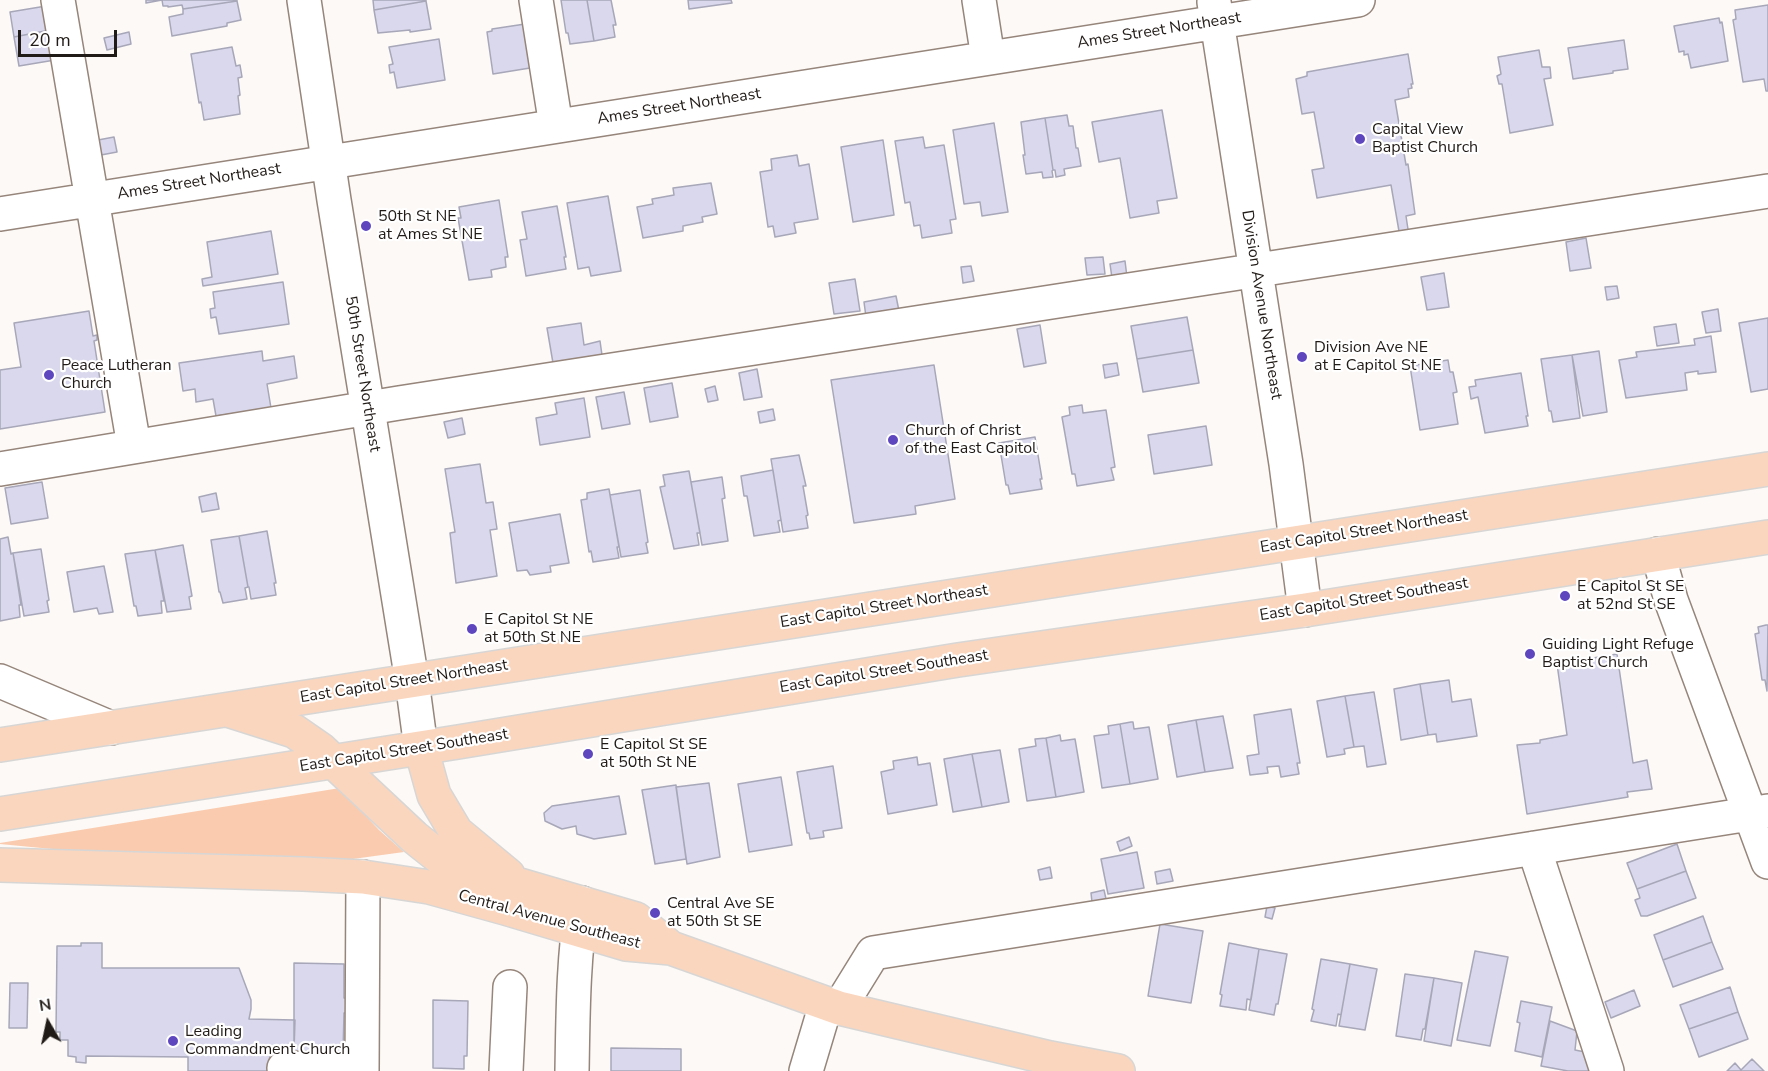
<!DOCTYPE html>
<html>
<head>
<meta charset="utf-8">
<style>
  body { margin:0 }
  #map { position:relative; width:1768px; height:1071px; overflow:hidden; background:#fcf9f6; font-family:"Nunito Sans",sans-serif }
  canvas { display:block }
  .north { position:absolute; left:18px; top:993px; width:60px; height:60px; -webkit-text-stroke:4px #fff; paint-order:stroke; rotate:351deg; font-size:16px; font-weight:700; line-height:24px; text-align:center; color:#211b17 }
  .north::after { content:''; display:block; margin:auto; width:21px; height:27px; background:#211b17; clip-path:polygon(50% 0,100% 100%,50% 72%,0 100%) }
  .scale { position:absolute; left:18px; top:30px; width:99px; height:27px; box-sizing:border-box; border:3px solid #211b17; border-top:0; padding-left:8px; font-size:18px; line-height:21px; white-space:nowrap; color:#211b17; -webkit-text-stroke:4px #fff; paint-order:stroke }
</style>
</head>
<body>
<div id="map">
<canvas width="1768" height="1071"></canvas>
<div class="north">N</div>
<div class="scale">20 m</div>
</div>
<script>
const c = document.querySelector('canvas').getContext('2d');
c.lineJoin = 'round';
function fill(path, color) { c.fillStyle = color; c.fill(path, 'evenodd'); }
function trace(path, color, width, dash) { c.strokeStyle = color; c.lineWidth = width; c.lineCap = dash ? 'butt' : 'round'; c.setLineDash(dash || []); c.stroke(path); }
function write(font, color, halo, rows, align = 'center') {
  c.font = font + ' "Nunito Sans",sans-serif'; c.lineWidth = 4.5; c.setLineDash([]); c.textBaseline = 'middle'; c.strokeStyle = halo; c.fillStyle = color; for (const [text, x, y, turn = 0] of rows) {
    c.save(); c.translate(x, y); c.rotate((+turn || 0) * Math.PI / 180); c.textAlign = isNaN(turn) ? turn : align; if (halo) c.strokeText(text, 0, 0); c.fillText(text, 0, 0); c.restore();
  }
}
const green = new Path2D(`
  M340 788 379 830 404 852 338 861 145 858 0 844V843Z`);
const building = new Path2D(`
  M146 0H237V1L183 9 182 5 168 7V6H163L162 0 146 3Z
  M373 0H426V1L374 10Z
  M561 0H587L594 41 570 44 568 33H566Z
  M587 0H611L616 25H613L615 37 594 41Z
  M688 0H731L732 3 689 9Z
  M237 1 241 20 227 23V26L172 36 169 17 183 14V9Z
  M426 1 431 29 410 32V30L378 33 374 10Z
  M1768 5V91H1766L1764 79 1743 82 1733 20 1736 19 1735 10Z
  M46 6 50 30 14 37 10 12Z
  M1719 18 1720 23 1722 22 1728 61 1691 68 1688 54 1684 55V51L1679 52 1674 26Z
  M525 24 530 68 493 74 487 32 492 31V29Z
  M50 30 55 60 19 66 14 37Z
  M129 32 131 44 107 50 104 38Z
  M439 39 445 80 397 88 394 72 390 73 389 65 393 64 389 47Z
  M1624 40 1628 69 1613 71V73L1573 79 1568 48Z
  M232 47 236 66 240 65 242 77 238 78 240 95 238 96 240 114 204 120 201 102 199 103 191 54Z
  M1539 50 1542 67H1550L1551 78 1544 79 1553 125 1510 133 1502 84H1499L1497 76 1501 74 1498 57Z
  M1408 54 1413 84H1411L1412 88 1408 89 1409 97 1395 100 1406 165 1408 164 1415 214 1406 216 1409 236 1400 237 1391 185 1317 198 1312 170 1324 168 1314 112 1302 114 1296 79 1307 76V72Z
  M1162 110 1177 198 1157 201 1159 213 1130 218 1120 158 1099 162 1092 122Z
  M1067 115 1069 126H1073L1076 148H1078L1081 166 1064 169 1065 175 1056 177 1055 170H1053L1045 118Z
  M1045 118 1053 170 1052 171 1053 177 1043 178 1042 172 1026 174 1023 155H1025L1021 122Z
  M994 123 1008 212 982 216 980 202 964 204 953 130Z
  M114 137 117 152 101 155 98 140Z
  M923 137 925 148 944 145 956 219 950 220 952 233 922 238 920 225 914 226 910 202 905 203 895 141Z
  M883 140 894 215 853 222 841 147Z
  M797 155 799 166 809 164 818 219 794 223 796 233 775 237 773 226 768 227 760 172 772 170 771 159Z
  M711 183 717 214 702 217 703 222 683 226V231L643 238 637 207 653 204 652 199 674 195 673 188Z
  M608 196 621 271 591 276 589 267 578 269 567 203Z
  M499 200 508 257H505L506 267 491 270 492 277 469 280 458 218H461L459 207Z
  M557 206 566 257H564L566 269 526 276 520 240 527 239 522 212Z
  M271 231 278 274 203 286 202 279 212 277 207 242Z
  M1586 238 1591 268 1570 271 1566 242Z
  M1103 257 1105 274 1087 275 1085 258Z
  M1125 261 1127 277 1112 278 1110 264Z
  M971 266 974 281 963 283 961 267Z
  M1444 273 1449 307 1427 310 1421 277Z
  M855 279 860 311 834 314 829 283Z
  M283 282 289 324 219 334 216 317 211 318 210 309 215 308 213 292Z
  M1617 286 1619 298 1607 300 1605 287Z
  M896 296 899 311 866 317 864 302Z
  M1718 309 1721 331 1706 333 1702 312Z
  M89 311 93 336 97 335V340L94 341 105 412 0 429V370L21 367 14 323Z
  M1187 317 1193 350 1137 359 1131 326Z
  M1768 318V389L1751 392 1739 323Z
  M581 323 584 345 600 341 602 355 553 363 547 328Z
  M1676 324 1679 343 1657 346 1654 327Z
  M1040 325 1046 363 1024 367 1017 329Z
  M1711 336 1716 372 1698 374V371L1685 373 1687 390 1626 398 1619 360 1637 357 1636 352 1695 345 1694 339Z
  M1193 350 1199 383 1143 392 1137 359Z
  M262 351 263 361 294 356 297 378 267 384 271 408 216 416 213 399 196 402 195 389 183 391 179 363Z
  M1599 351 1607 412 1583 416 1572 355Z
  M1572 355 1580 418 1553 422 1551 411H1549L1541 359Z
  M1448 360 1450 372H1453L1457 392 1453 393 1458 424 1420 430 1410 366Z
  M1117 363 1119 375 1105 378 1103 365Z
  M934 365 955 499 915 506 916 514 854 523 831 380Z
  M757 369 762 397 744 400 739 373Z
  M1521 373 1528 416H1526L1528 426 1485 433 1478 397 1471 399 1469 387 1476 386 1475 380Z
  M672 383 678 417 650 422 644 388Z
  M715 386 718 400 708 402 705 389Z
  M624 392 630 424 602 429 596 397Z
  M584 398 590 437 540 445 536 418 557 414 555 403Z
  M1082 405 1083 413 1106 410 1115 467 1111 468 1114 480 1077 486 1075 474H1072L1062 417 1070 415 1069 407Z
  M773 409 775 420 760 423 758 412Z
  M462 418 465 434 448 438 444 422Z
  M1206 426 1212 465 1154 474 1148 435Z
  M1035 437 1042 479H1040L1042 489 1010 494 1008 485H1006L999 443Z
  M799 455 806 486H803L808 515 806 516 808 528 783 532 771 459Z
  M480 464 486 503 493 502 497 529 490 530 497 576 456 583 450 533 455 532 445 469Z
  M773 470 781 520 778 521 780 532 754 536 747 496H744L741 476Z
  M689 471 700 533H697L699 545 674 549 660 487 665 486 663 475Z
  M722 477 725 498 722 499 728 541 702 545 691 482Z
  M42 482 48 518 11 524 5 488Z
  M609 489 619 547H617L619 558 593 562 591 551 589 552 581 500 587 499V493Z
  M640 490 648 542 646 543 648 553 621 557 610 495Z
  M216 493 219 509 202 512 199 497Z
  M560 514 569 563 550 566 551 572 530 575 527 570 517 571 509 523Z
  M267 531 276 583H274L276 595 251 599 249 587H248L239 536Z
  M239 536 248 587 245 588 247 599 223 603 220 592H219L211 540Z
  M8 537 11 554 13 553 21 605H19L20 617 0 621V539Z
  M183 545 192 596 189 597 191 609 167 612 155 550Z
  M41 549 49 600 47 601 49 612 24 616 13 553Z
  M155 550 164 601H161L162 613 138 616 136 606H134L125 554Z
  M104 566 113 612 99 614 97 608 74 612 67 572Z
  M1766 625H1768L1767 691 1765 680H1762L1755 634 1759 633 1758 627Z
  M1617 654 1633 763 1647 760 1652 789 1627 792 1628 797 1527 814 1517 745 1540 743V740L1567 735 1557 664Z
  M1449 680 1452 702 1471 699 1477 736 1437 742 1436 734 1428 735 1420 684Z
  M1420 684 1428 735 1401 740 1394 689Z
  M1374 692 1386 764 1367 767 1364 746 1354 747 1345 696Z
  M1345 696 1354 747 1344 749 1345 754 1327 757 1317 701Z
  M1291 709 1300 763H1297L1299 774 1281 777 1279 766 1267 767 1268 773 1250 775 1247 756 1259 754 1254 715Z
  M1223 716 1233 768 1205 772 1196 720Z
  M1196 720 1205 772 1177 777 1168 725Z
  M1131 722H1133L1134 729 1149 727 1158 779 1130 784 1120 724Z
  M1120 724 1130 784 1102 788 1094 736 1109 734 1108 726Z
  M1060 735 1061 741 1075 739 1084 792 1056 797 1046 738Z
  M1046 738 1056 797 1027 801 1019 749 1036 746 1035 739Z
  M1000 750 1009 802 982 807 972 754Z
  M972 754 982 807 953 812 944 759Z
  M917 757 918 765 930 763 937 805 888 814 881 772 894 769 893 761Z
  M833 766 842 828 823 831 824 837 810 839 809 833H807L797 772Z
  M781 777 792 845 749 852 738 784Z
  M709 783 720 857 687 864 676 787Z
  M676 785 686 859 655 864 642 790Z
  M619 796 626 834 594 839 577 834 576 826 562 829 545 821 544 813 552 806Z
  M1129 837 1132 846 1120 851 1117 842Z
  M1677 844 1686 871 1637 889 1627 863Z
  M1137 852 1144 888 1108 894 1101 859Z
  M1050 867 1052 878 1040 880 1038 870Z
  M1170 869 1173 881 1157 884 1155 872Z
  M1686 871 1696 898 1647 916H1641L1635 900 1640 898 1637 889Z
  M1104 890 1106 899 1092 902 1091 893Z
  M1267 906 1275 908 1272 919 1265 917Z
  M1703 916 1712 942 1663 960 1654 935Z
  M1160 924 1203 931 1191 1003 1148 996Z
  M1712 942 1723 969 1673 987 1663 960Z
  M81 943H102V968H239L251 1000V1009L249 1019 295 1020 294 1051 270 1050 269 1071H188V1057L86 1056V1063L76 1062V1057L68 1056V1040H60V1032H56L57 946H81Z
  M1229 943 1259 949 1251 1000 1247 999 1246 1010 1220 1006 1222 995 1220 994Z
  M1259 949 1287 954 1278 1004H1276L1274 1015 1249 1010Z
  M1475 951 1508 957 1490 1046 1457 1040Z
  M1321 959 1350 964 1341 1015 1338 1014 1336 1026 1311 1021 1314 1010 1312 1009Z
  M294 963 344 964V998H351V1013H344L343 1052H302V1058H294Z
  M1350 964 1377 969 1365 1030 1339 1026Z
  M1405 974 1434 978 1425 1029H1423L1421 1040 1396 1036Z
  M1434 978 1462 983 1451 1046 1424 1041Z
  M10 983H28L27 1028H9Z
  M1730 987 1738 1012 1689 1029 1680 1005Z
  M1634 990 1640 1006 1611 1018 1605 1002Z
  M433 1000 468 1001 467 1056H464V1069L433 1068Z
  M1521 1001 1552 1007 1542 1057 1515 1051 1520 1023 1517 1022Z
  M1738 1012 1748 1039 1699 1057 1689 1029Z
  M1550 1021 1577 1031 1575 1050 1590 1053 1592 1071H1568L1541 1066Z
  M611 1048 681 1049V1071H611Z
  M1752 1059 1764 1071H1727L1735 1063 1741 1070Z`);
const minor = new Path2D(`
  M58 0 134 446
  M304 0 334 200 412 681 421 748
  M536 0 556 126
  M979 0 988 58
  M1214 2 1286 464 1305 610
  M0 214 1358 0
  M0 469 399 403 1768 191
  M1658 554 1671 600 1768 862
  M0 681 111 728
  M1534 848 1607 1071
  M839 1008 873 953 1768 811
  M284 1068 362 1070 363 877
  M506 1071 510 987
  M572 1071C573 1015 573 959 582 903
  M806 1071 826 1004`);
const major = new Path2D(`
  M231 711 294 731 320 749 414 837 448 864 636 919 671 948
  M0 745 1768 469
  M421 748 434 795 456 832 508 875
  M0 814 458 742 958 660 1305 610 1768 537
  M0 865 303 874 363 877 429 887 505 908 626 944 671 948 839 1008 1050 1058 1118 1071`);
const markers = [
  [1360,139,6,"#5e46bf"],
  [366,226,6,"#5e46bf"],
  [1302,357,6,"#5e46bf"],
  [49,375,6,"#5e46bf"],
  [893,440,6,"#5e46bf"],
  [1565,596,6,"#5e46bf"],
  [472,629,6,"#5e46bf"],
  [1530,654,6,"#5e46bf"],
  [588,754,6,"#5e46bf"],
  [655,913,6,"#5e46bf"],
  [173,1041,6,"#5e46bf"]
];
const streetNames = [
  ["Ames Street Northeast",1159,31,-9],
  ["Ames Street Northeast",679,107,-9],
  ["Ames Street Northeast",199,182,-9],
  ["Division Avenue Northeast",1261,305,81],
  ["50th Street Northeast",362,374,81],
  ["East Capitol Street Northeast",1364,532,-9],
  ["East Capitol Street Southeast",1364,600,-9],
  ["East Capitol Street Northeast",884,607,-9],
  ["East Capitol Street Southeast",884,672,-9],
  ["East Capitol Street Northeast",404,682,-9],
  ["East Capitol Street Southeast",404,751,-9],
  ["Central Avenue Southeast",549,920,15]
];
const poiNames = [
  ["Capital View",1372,130],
  ["Baptist Church",1372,148],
  ["50th St NE",378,217],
  ["at Ames St NE",378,235],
  ["Division Ave NE",1314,348],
  ["at E Capitol St NE",1314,366],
  ["Peace Lutheran",61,366],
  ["Church",61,384],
  ["Church of Christ",905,431],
  ["of the East Capitol",905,449],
  ["E Capitol St SE",1577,587],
  ["at 52nd St SE",1577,605],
  ["E Capitol St NE",484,620],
  ["at 50th St NE",484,638],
  ["Guiding Light Refuge",1542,645],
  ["Baptist Church",1542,663],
  ["E Capitol St SE",600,745],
  ["at 50th St NE",600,763],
  ["Central Ave SE",667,904],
  ["at 50th St SE",667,922],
  ["Leading",185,1032],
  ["Commandment Church",185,1050]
];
fill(green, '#facbae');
fill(building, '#d9d8ec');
trace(building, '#a7a7b9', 1.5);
trace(minor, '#96857a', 36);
trace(major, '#d7d6d5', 36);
trace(minor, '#fff', 33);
trace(major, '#fad6bf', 33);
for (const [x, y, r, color] of markers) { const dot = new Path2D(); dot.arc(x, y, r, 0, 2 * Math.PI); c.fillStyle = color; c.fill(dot); trace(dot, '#fff', 2); }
write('16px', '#211b17', '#fff', streetNames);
write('16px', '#211b17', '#fff', poiNames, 'left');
</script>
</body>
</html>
